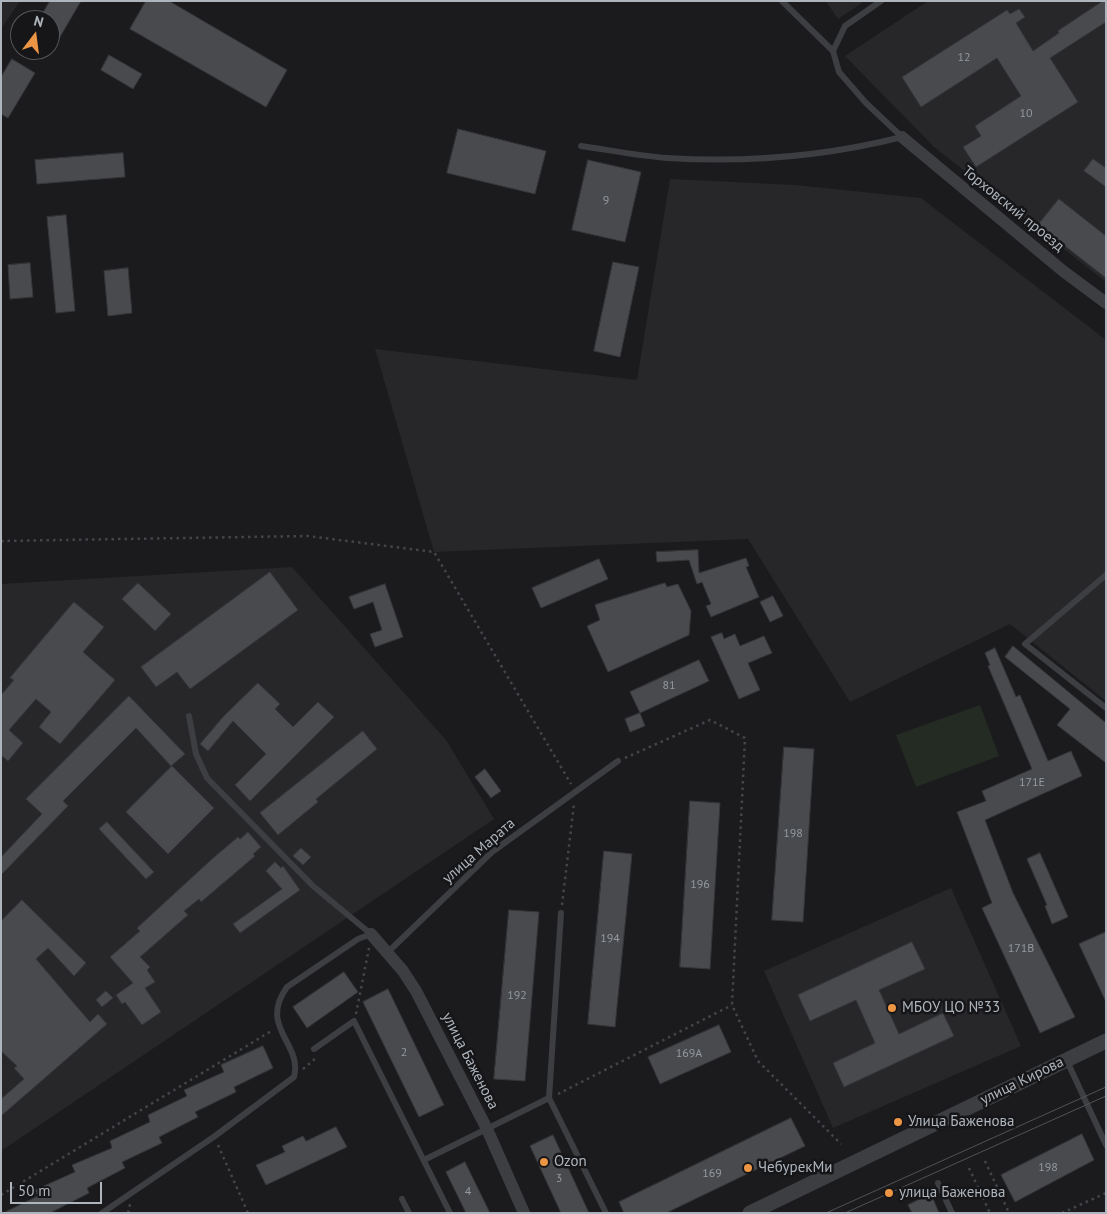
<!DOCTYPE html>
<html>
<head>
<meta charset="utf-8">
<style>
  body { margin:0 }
  #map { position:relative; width:1107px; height:1214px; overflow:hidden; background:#1b1b1d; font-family:"PT Sans",sans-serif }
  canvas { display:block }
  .frame { position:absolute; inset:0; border:2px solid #aeb5bc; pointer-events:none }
  .north { position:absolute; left:10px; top:10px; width:50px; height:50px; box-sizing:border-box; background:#161618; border:1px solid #53565a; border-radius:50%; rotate:15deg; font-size:14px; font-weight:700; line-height:20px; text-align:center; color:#aeb5bc }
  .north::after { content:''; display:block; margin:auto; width:18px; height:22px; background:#ec9544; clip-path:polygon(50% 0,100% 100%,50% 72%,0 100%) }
  .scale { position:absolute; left:10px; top:1182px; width:92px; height:22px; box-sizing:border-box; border:2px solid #aeb5bc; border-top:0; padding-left:6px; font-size:15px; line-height:18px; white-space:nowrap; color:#aeb5bc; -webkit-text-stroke:4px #161618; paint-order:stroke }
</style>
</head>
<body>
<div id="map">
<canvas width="1107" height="1214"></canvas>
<div class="frame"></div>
<div class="north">N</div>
<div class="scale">50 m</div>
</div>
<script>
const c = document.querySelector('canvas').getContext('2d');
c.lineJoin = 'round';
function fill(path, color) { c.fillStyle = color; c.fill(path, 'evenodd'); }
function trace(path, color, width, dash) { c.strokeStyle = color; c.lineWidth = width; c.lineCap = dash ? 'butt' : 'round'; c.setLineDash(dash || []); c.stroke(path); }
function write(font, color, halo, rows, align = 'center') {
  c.font = font + ' "PT Sans",sans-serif'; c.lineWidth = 5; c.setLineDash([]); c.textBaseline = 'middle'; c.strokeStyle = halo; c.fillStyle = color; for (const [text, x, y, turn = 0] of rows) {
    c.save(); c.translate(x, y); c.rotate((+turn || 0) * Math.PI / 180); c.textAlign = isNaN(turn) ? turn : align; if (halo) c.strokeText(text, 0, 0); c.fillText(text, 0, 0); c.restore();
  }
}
const built = new Path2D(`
  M1 1H20L1 29Z
  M826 1H865L838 19Z
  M928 1H1106V282L934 147 845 56Z
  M670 179 795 185 921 198 1106 340V701L1010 624 850 702 748 539 434 552 375 349 637 380Z
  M292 567 446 740 494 819 1 1151V584Z
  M951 888 1021 1046 833 1128 764 971Z`);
const green = new Path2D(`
  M980 705 999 756 916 787 896 735Z`);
const building = new Path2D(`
  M50 1H81L50 54V20H39Z
  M146 1H169L287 70 266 107 130 29Z
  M1103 1H1106V22L1050 58 1078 102 976 167 963 147 981 136 975 126 1021 96 997 58 921 107 902 77 1007 10 1010 14 1019 9 1025 17 1016 23 1033 51 1059 33 1058 31Z
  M109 55 142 74 133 89 101 70Z
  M12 59 35 73 8 118 1 114V77Z
  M458 129 546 151 535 194 447 173Z
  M123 153 125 177 37 184 35 160Z
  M1093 159 1106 168V187L1084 171Z
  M588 160 641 172 625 242 572 230Z
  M1059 199 1106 236V278L1038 225Z
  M66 215 75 311 56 313 47 217Z
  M613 262 639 267 620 357 594 351Z
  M30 263 33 297 10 299 8 265Z
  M128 268 132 313 108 316 104 271Z
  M698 550 699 573 746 558 749 566 746 567 759 597 711 617 706 606 711 604 702 582 697 584 689 560 657 562 656 552Z
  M599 559 608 579 541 608 532 588Z
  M270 572 298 610 190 689 177 672 156 687 141 667Z
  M138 583 171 614 155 631 122 599Z
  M665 583 667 587 678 584 691 611 689 635 608 672 587 626 600 620 595 605Z
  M385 584 403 637 375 647 370 634 382 630 373 602 354 609 349 597Z
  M773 596 783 616 770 622 760 602Z
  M74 602 104 627 83 652 115 680 60 744 39 727 51 712 36 699 9 730 23 743 8 761 1 755V695L14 680 10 678Z
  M722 633 724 639 735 634 740 646 764 636 772 653 748 663 760 690 739 699 711 637Z
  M1013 646 1106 723V763L1057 725 1070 709 1005 657Z
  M995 648 1016 697 1020 695 1048 761 1071 751 1082 776 985 820 1013 893 1075 1017 1040 1033 982 908 992 903 957 812 986 801 982 791 1032 769 988 666 990 665 985 653Z
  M699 660 709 681 640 713 630 692Z
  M258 683 280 704 275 709 293 727 318 702 334 717 250 801 235 785 266 754 233 721 208 751 200 744 223 717Z
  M129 696 185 754 171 766 136 728 63 801 68 806 1 875V857L42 814 26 799Z
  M640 713 645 726 630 732 625 719Z
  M363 731 377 749 316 799 318 802 278 835 260 813Z
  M784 747 814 749 803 922 772 920Z
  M172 766 214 808 168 854 126 812Z
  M485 769 501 791 491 798 475 777Z
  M690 801 720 803 710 969 680 967Z
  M107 822 154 872 146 879 99 829Z
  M248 832 261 847 253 854 255 856 201 902 199 899 184 911 188 915 140 957 150 967 147 970 155 982 145 988 161 1012 142 1025 125 1002 122 1004 116 995 133 983 110 957 140 931 137 928 212 859 238 837 240 839Z
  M301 848 311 857 303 865 293 856Z
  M604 851 632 854 615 1027 588 1024Z
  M1040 853 1068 917 1052 924 1045 906 1047 905 1027 859Z
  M275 862 281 868 283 866 300 890 240 933 233 924 282 889 266 871Z
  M22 900 86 963 74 976 48 948 36 959 90 1022 98 1014 107 1024 1 1116V1099L24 1079 14 1068 17 1066 1 1051V921Z
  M509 910 539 912 525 1081 494 1079Z
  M1106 932V1002L1079 944Z
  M912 942 925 969 879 990 899 1034 943 1013 954 1036 844 1087 833 1063 875 1043 856 1000 810 1021 798 995Z
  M344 972 358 992 307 1028 293 1007Z
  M388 989 444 1105 419 1117 363 1002Z
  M106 991 113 998 102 1007 96 1000Z
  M719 1025 731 1052 660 1084 648 1057Z
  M263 1046 273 1068 234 1087 236 1092 195 1112 198 1117 159 1137 162 1143 122 1162 125 1168 87 1188 89 1193 50 1213H3L38 1196 35 1190 75 1172 72 1165 112 1148 110 1141 150 1122 148 1115 187 1096 184 1090 224 1072 221 1065Z
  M791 1118 805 1146 666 1213H624L619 1202Z
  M336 1127 347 1147 266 1185 256 1165 285 1152 282 1146 303 1136 306 1141Z
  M1082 1134 1094 1160 1015 1202 1001 1175Z
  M553 1135 589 1213H561L530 1146Z
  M465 1162 490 1213H466L446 1172Z
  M931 1194 939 1213H912L908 1205Z`);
const path = new Path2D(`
  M1 541 308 536 434 552 571 784
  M625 758 710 720 745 738 732 1005 758 1061 841 1144
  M562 905 574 804
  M356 1014 369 948
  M303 1069 316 1058
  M558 1094 732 1005
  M218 1145 248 1213
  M985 1161 1009 1213
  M969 1168 990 1213
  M1 1195 273 1030
  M128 1213 130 1204
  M1062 1213 1106 1193`);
const service = new Path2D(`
  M782 1 833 51
  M881 1 845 26 833 51 839 72 866 103 902 137
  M581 146C609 150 639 156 667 158 748 163 823 157 902 137
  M1106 575 1025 644 1106 708
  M561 913 549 1098 606 1213
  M388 952 492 852 618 761
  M314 1049 354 1021 450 1213
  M1067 1061 1106 1145
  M424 1160 549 1098
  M938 1183 952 1213
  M402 1199 409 1213
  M102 1213 215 1136 294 1077C303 1043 258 1028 287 987L358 939 371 934 313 886 207 778 196 754 189 716`);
const minor = new Path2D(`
  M902 137 1063 271 1106 303
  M371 934 403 971 416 991 487 1129 524 1213`);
const tertiary = new Path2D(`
  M750 1213 1106 1041`);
const tram = new Path2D(`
  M826 1213 1106 1087
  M845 1213 1106 1096`);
const markers = [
  [892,1008,5,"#ec9544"],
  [898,1122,5,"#ec9544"],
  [544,1162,5,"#ec9544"],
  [748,1168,5,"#ec9544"],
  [889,1193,5,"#ec9544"]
];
const numberNames = [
  ["12",964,58],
  ["10",1026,114],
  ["9",606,201],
  ["81",669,686],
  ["171Е",1032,783],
  ["198",793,834],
  ["196",700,885],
  ["194",610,939],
  ["171В",1021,949],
  ["192",517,996],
  ["2",404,1053],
  ["169А",689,1054],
  ["198",1048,1168],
  ["169",712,1174],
  ["3",559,1179],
  ["4",468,1192]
];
const streetNames = [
  ["Торховский проезд",1013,209,39],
  ["улица Марата",479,851,-41],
  ["улица Баженова",470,1061,63],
  ["улица Кирова",1022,1081,-26]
];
const poiNames = [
  ["МБОУ ЦО №33",902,1008],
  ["Улица Баженова",908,1122],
  ["Ozon",554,1162],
  ["ЧебурекМи",758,1168],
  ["улица Баженова",899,1193]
];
fill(built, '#27272a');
fill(green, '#232b23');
fill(building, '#484a4d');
trace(building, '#353639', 1);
trace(path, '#424549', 2.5, [2.5, 4]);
trace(service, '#3c3e42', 6);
trace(minor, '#3c3e42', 12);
trace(tertiary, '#3c3e42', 15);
trace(tram, '#4f5257', 1);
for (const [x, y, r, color] of markers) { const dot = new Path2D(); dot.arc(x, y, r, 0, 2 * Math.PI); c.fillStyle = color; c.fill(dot); trace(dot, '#161618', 2); }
write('12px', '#949aa0', null, numberNames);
write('15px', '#aeb5bc', '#161618', streetNames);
write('15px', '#aeb5bc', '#161618', poiNames, 'left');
</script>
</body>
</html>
